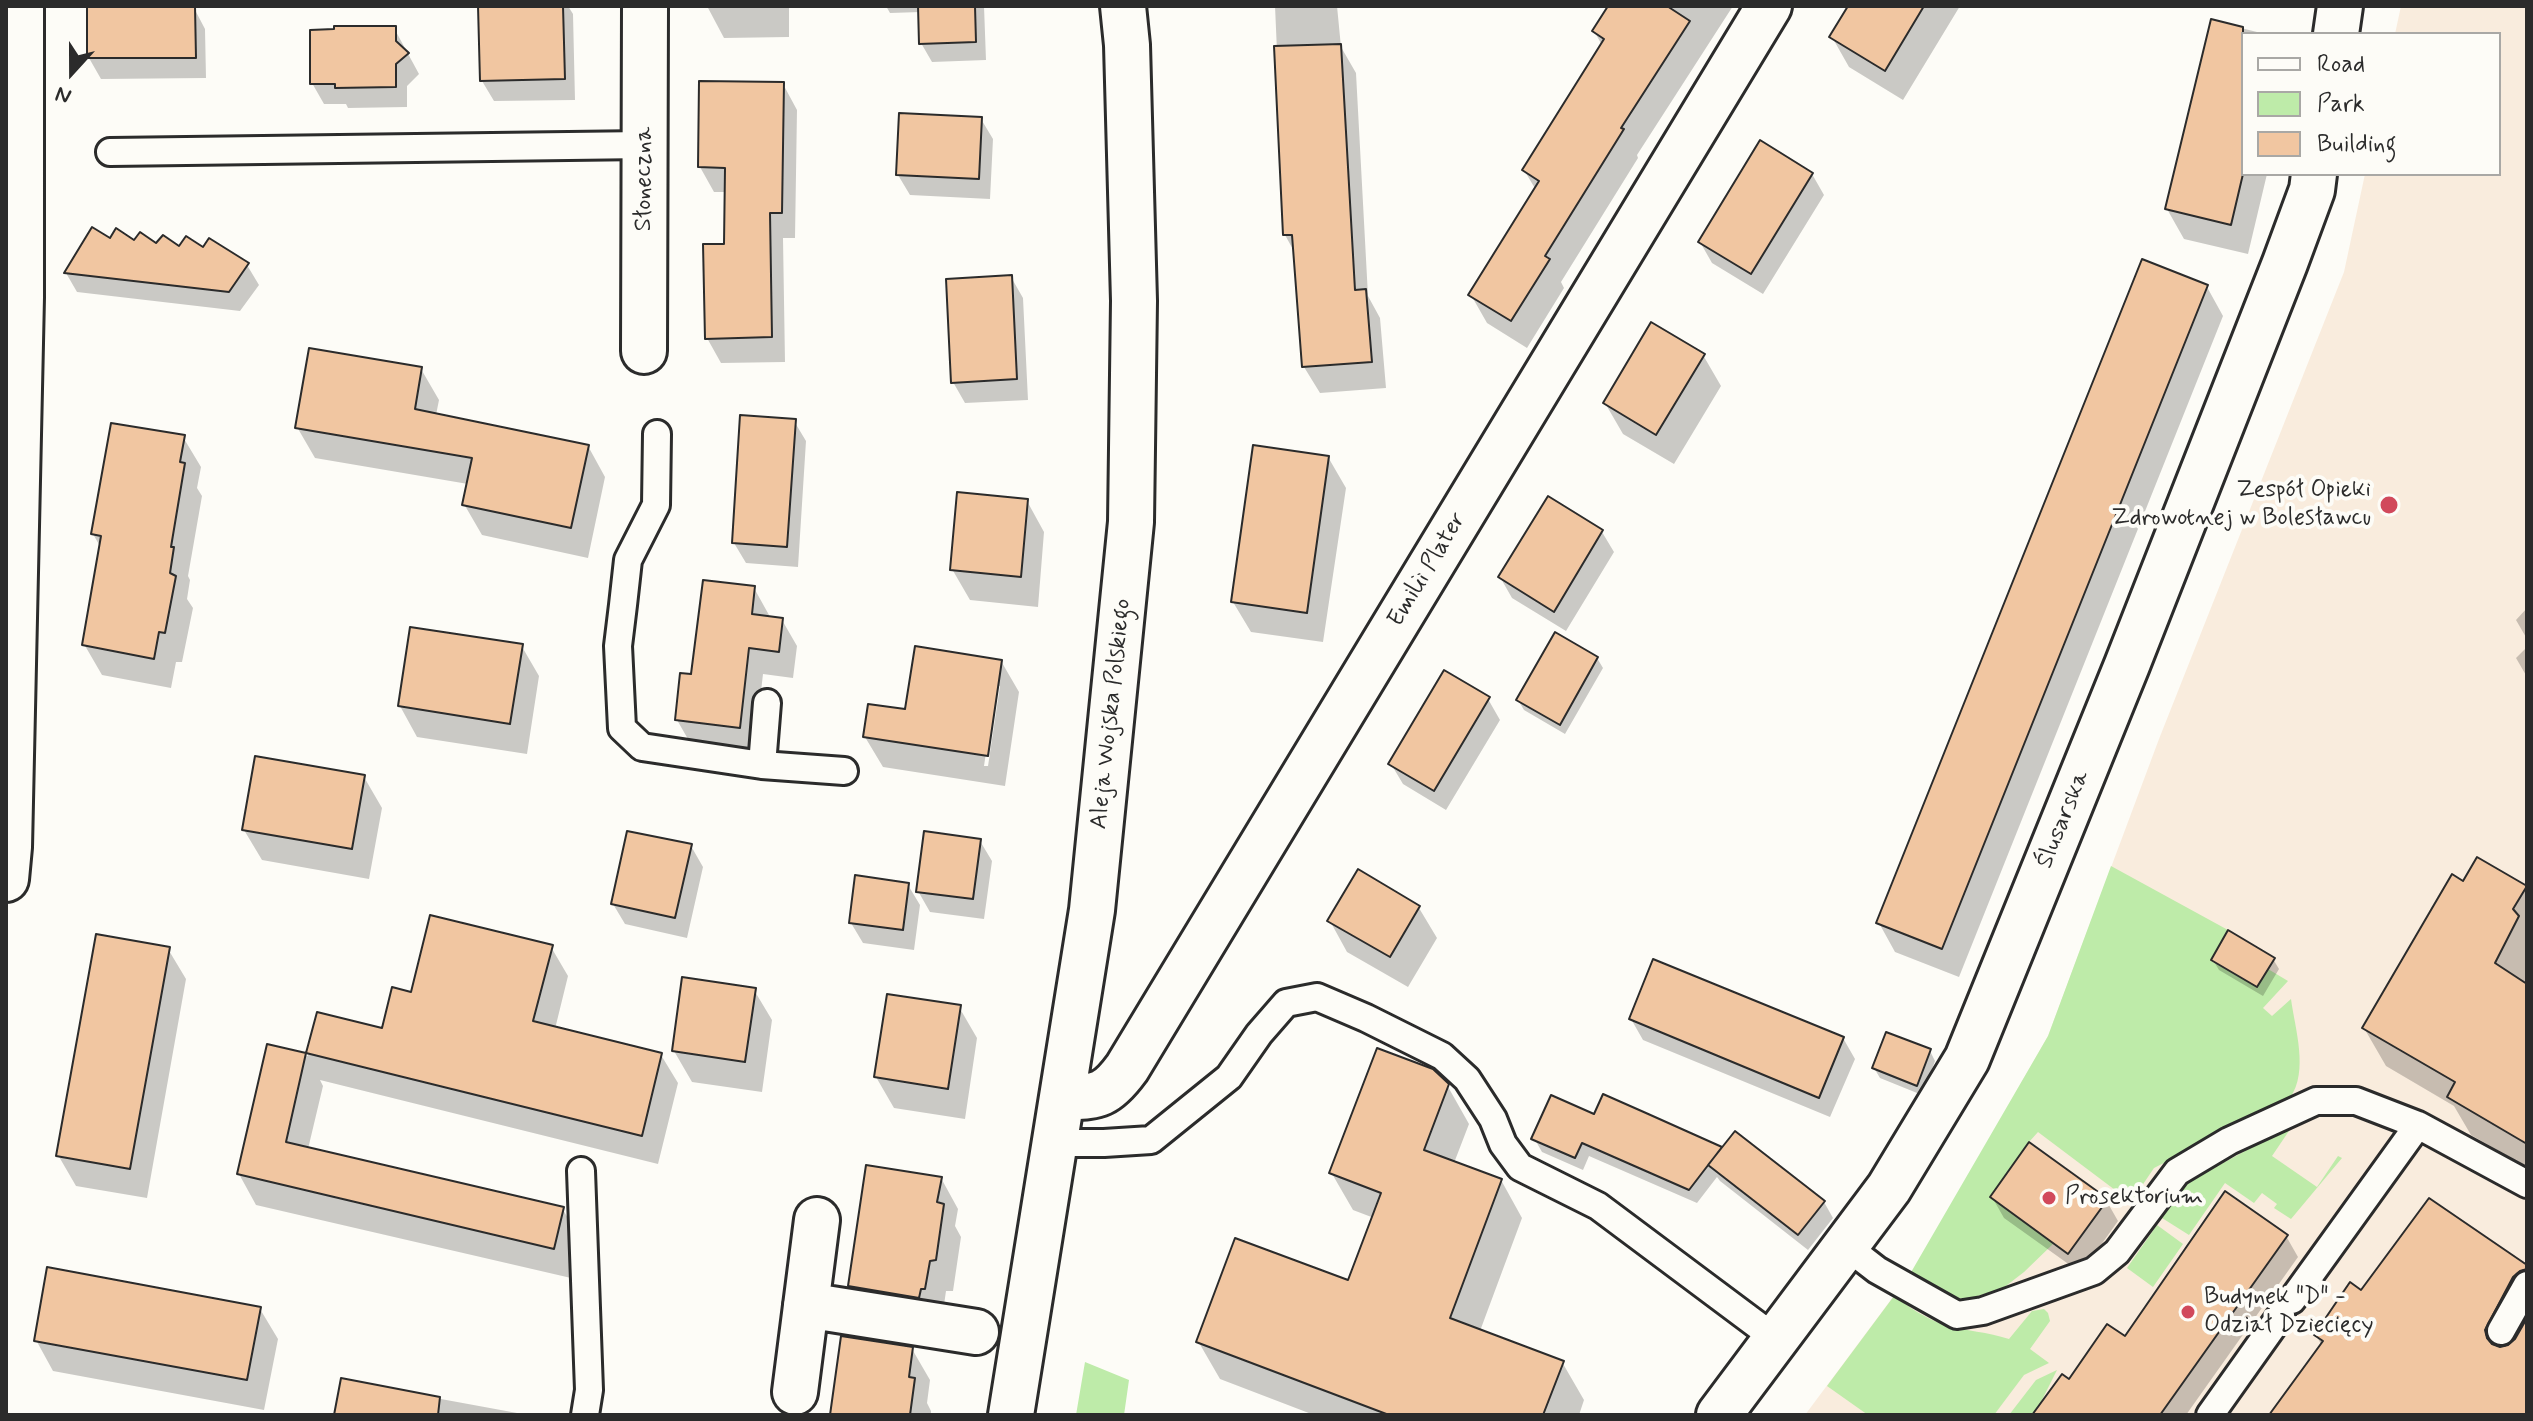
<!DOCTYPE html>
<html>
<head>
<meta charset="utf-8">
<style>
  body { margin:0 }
  #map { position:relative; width:2533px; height:1421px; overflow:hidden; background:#fdfcf7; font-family:Mynerve,sans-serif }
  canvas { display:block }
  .frame { position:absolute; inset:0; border:8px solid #2b2b2b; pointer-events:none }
  .legend { position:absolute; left:2241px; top:32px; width:260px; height:144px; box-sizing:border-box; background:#fdfcf7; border:2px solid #a9a8a5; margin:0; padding:10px 14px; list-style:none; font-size:24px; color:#2b2b2b }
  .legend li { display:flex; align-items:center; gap:16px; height:40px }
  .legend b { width:40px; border:2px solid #a9a8a5 }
  .north { position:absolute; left:32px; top:32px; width:80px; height:80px; -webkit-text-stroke:6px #fdfcf7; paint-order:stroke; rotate:201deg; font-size:22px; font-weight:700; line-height:32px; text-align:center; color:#2b2b2b }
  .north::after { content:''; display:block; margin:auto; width:28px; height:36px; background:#2b2b2b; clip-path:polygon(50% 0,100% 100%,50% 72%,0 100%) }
</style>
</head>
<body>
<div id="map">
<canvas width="2533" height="1421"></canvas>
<div class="frame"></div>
<ul class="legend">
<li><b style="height:10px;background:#fdfcf7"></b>Road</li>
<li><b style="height:22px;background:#beeba9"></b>Park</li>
<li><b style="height:22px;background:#f1c6a1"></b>Building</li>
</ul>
<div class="north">N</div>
</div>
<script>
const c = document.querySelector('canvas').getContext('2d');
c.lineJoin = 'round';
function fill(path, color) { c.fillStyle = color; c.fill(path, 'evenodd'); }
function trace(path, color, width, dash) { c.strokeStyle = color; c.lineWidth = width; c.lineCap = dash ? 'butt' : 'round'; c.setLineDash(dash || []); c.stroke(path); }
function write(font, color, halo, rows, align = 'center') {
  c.font = font + ' Mynerve,sans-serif'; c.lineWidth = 8; c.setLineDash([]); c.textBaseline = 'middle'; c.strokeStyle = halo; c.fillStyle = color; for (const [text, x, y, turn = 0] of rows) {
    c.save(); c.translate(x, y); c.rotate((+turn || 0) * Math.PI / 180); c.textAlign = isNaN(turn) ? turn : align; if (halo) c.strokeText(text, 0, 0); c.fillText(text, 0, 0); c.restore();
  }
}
const built = new Path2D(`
  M2401 6H2527V1415H1805L1919 1262 2048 1036 2159 739 2344 272 2365 174H2499V34H2395Z`);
const green = new Path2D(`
  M2111 866 2228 930 2211 961 2257 987 2268 969 2288 981 2263 1008 2272 1016 2291 999C2295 1029 2309 1071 2290 1098L2154 1168 2131 1202 2038 1132 2029 1142 2054 1243 2024 1272 2002 1289 1967 1299 1954 1298 1910 1274 2048 1036Z
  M2293 1125 2272 1156 2317 1187 2338 1156 2342 1158 2291 1219 2274 1208 2277 1204 2262 1193 2254 1203 2225 1183 2189 1235 2162 1218 2188 1182Z
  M2157 1225 2183 1244 2153 1287 2127 1268Z
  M1894 1296C1909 1307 1926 1319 1945 1325 1966 1331 1988 1332 2009 1339L2032 1311 2044 1309 2048 1313 2050 1321 2030 1349 2049 1363 2024 1375 1994 1415H1868L1827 1386Z
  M1085 1362 1129 1380 1124 1415H1076Z
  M2057 1370 2040 1404 2054 1415H2009L2036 1380Z`);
const shadow = new Path2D(`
  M89 6H173L194 8 205 29 206 78 101 79 89 58Z
  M480 6H568L573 14 575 100 494 101 482 81Z
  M707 6H789V37L724 38Z
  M886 6H984L986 60 932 62 921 43V12L890 13Z
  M1275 6H1337L1341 47 1356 73 1368 296 1380 318 1386 388 1320 393 1304 367 1295 253 1285 235Z
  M1610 6H1733L1637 155 1638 158 1561 282 1564 288 1527 348 1487 323 1471 295 1536 190 1524 170 1602 45 1594 31Z
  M1850 6H1960L1903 100 1849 67 1832 37Z
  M2213 21 2265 34H2243V174H2267L2248 254 2184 239 2167 209Z
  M394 28 419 74 407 86V107L348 108 346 104H324L312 83Z
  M783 84 797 110 795 238H783L785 362 721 363 707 338 725 246 726 192H714L700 167Z
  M981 119 993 139 990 199 910 195 898 175Z
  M1812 174 1824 195 1763 294 1712 263 1700 242Z
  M111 240 203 250 247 265 259 285 240 311 77 292 66 273Z
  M1011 277 1023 298 1028 400 965 403 953 382Z
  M2207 287 2223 316 1959 977 1895 952 1879 923Z
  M1703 355 1721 386 1674 464 1623 434 1605 403Z
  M421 369 439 400 436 415 588 446 605 477 588 558 482 535 464 504 468 484 315 458 297 427Z
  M794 421 806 441 798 567 746 563 734 543Z
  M183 437 201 467 197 488 202 496 188 576 190 580 187 599 193 608 182 662H176L171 688 102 675 84 644 101 548 93 534Z
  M1328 457 1346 488 1323 642 1251 632 1233 602Z
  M1027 501 1044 532 1038 607 970 600 952 569Z
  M1602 532 1614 552 1566 631 1512 598 1500 577Z
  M754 588 769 615 768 618 782 620 797 646 793 678 763 674 754 753 692 746 677 720 693 676Z
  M2527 608V639L2516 620Z
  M521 645 539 676 527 754 417 737 400 706Z
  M2527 647V677L2516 658Z
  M1597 658 1603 668 1565 734 1524 710 1518 700Z
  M1001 661 1019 692 1005 786 883 767 865 737ZM996 686H1000L988 766H984Z
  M1488 699 1500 720 1446 810 1403 784 1391 764Z
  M364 777 382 808 369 879 262 860 244 830Z
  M980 841 992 861 984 919 930 912 918 891Z
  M691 846 703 867 687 938 625 924 613 904Z
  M2464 883 2525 888 2527 891V980L2525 985 2527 986V1167L2471 1135 2454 1106 2386 1066 2364 1028Z
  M908 885 920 905 914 950 863 943 851 923Z
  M1419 908 1437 938 1408 987 1347 952 1330 921Z
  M551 947 568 976 555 1029 661 1055 678 1083 658 1164 320 1080 323 1086 308 1149 562 1208 580 1239 571 1278 256 1205 239 1174 269 1046 308 1056 318 1015 383 1031 413 994Z
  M168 949 186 979 147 1198 76 1186 58 1155Z
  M2273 959 2279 969 2263 996 2219 970 2213 960Z
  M754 990 772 1020 762 1092 692 1082 674 1051Z
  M959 1007 977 1038 965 1119 894 1108 876 1077Z
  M1631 1019 1843 1038 1855 1059 1830 1117 1643 1040Z
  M1930 1051 1935 1061 1922 1095 1880 1078 1874 1068Z
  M1447 1085 1469 1124 1454 1163 1501 1180 1522 1218 1480 1331 1562 1362 1584 1400 1579 1415H1314L1220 1379 1198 1341 1349 1283 1374 1218 1353 1210 1331 1172Z
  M1604 1097 1721 1149 1824 1202 1833 1218 1808 1250 1720 1181 1717 1177 1697 1203 1589 1156 1583 1170 1542 1152 1534 1138 1595 1117Z
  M941 1178 958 1209 955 1226 961 1237 953 1291H946L942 1319 868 1317 850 1286Z
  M1992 1197 2106 1200 2118 1221 2081 1273 2004 1218Z
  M2286 1236 2298 1257 2186 1415H2049L2070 1382 2125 1338Z
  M2527 1267V1415H2272L2322 1346 2316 1335 2361 1293Z
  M260 1309 278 1339 264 1410 53 1371 36 1340Z
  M912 1349 930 1380 927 1403 931 1411V1415H832Z
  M343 1381 528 1415H336Z`);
const building = new Path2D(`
  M87 6H195L196 58H87Z
  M478 6H563L565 79 480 81Z
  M918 6H975L976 42 919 44Z
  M1608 6H1667L1690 21 1621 128 1624 129 1545 256 1550 259 1511 321 1468 295 1539 181 1522 170 1604 39 1592 31Z
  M1848 6H1924L1885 71 1829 37Z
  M2211 19 2243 27V174L2231 225 2165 209Z
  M334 26H396V41L409 53 396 64V87L335 88V84H310V30L334 29Z
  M1341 44 1355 290 1366 289 1372 362 1302 367 1292 235H1283L1274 46Z
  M699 81 784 82 782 213H770L772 337 705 339 703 244H724L725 168 698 167Z
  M899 113 982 117 979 179 896 175Z
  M1760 140 1813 173 1751 274 1698 242Z
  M92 227 110 238 116 228 134 240 140 232 156 243 163 235 179 246 186 236 203 247 209 238 249 263 229 292 64 273Z
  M2142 259 2208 285 1942 949 1876 923Z
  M1012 275 1017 379 951 383 946 279Z
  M1651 322 1705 354 1656 435 1603 403Z
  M309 348 422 367 415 409 589 445 571 528 462 505 472 458 295 428Z
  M740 415 796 419 787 547 732 543Z
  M111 423 185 435 180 462 185 463 171 547H174L170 573 176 576 165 633 159 632 154 659 82 645 101 536 91 534Z
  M1253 445 1329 456 1307 613 1231 602Z
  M957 492 1028 499 1021 577 950 570Z
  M1548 496 1603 530 1554 612 1498 577Z
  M703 580 755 586 752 614 783 618 779 652 749 648 740 728 675 720 680 673 691 674Z
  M410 627 523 644 510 724 398 706Z
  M1555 632 1598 657 1560 725 1516 700Z
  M915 646 1002 660 988 756 863 737 868 704 905 709Z
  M1444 670 1490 697 1434 791 1388 764Z
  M255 756 365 775 352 849 242 830Z
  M627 831 692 844 675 918 611 904Z
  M924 831 981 839 973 899 916 892Z
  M2477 857 2527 886 2513 909 2519 916 2495 963 2527 984V1144L2447 1097 2455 1082 2362 1028 2452 874 2463 881Z
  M1358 869 1420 906 1390 957 1327 921Z
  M855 875 909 883 903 930 849 923Z
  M430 915 553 945 533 1021 662 1053 642 1136 306 1053 317 1012 382 1028 392 987 411 992Z
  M2228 930 2275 958 2257 987 2211 960Z
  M96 934 170 947 130 1169 56 1156Z
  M1653 959 1844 1037 1819 1098 1629 1019Z
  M682 977 756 988 745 1062 672 1051Z
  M887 994 961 1005 948 1089 874 1077Z
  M1886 1032 1931 1049 1917 1086 1872 1068Z
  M267 1044 306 1053 286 1142 564 1207 554 1249 237 1174Z
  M1377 1048 1433 1069 1449 1084 1424 1150 1502 1179 1450 1318 1564 1361 1543 1415H1389L1196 1342 1235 1238 1348 1280 1381 1193 1329 1173Z
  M1603 1094 1646 1113 1722 1147 1689 1190 1582 1143 1575 1158 1531 1139 1551 1095 1594 1114Z
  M1735 1131 1825 1201 1798 1235 1708 1165Z
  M2029 1142 2108 1199 2068 1254 1990 1197Z
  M866 1165 942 1177 937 1202 944 1204 936 1260 930 1261 925 1289H921L919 1298 848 1286Z
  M2225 1191 2288 1235 2160 1415H2032L2062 1374 2069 1379 2107 1324 2125 1336Z
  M2429 1198 2527 1265V1269L2520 1271 2513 1277 2485 1330 2487 1338 2492 1344 2500 1347 2508 1345 2515 1339 2527 1318V1415H2269L2323 1341 2314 1335 2350 1282 2361 1290Z
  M47 1267 261 1307 247 1380 34 1341Z
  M841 1336 913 1347 909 1377 915 1378 910 1415H830Z
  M341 1378 440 1397 438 1415H334Z`);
const lane = new Path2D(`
  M110 152 645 145
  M657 434 656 505 628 560 623 605 618 646 622 728 642 747 762 765 844 771
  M762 765 767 703
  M1055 1143H1104L1151 1140 1229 1077 1259 1034 1286 1003 1317 997 1366 1018 1442 1056 1467 1079 1493 1119 1503 1144 1520 1167 1598 1206 1776 1339
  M581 1171 589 1390 585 1415
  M1846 1246 1877 1270 1957 1315 1983 1311 2094 1271 2117 1252 2177 1172 2229 1141 2316 1101H2356L2418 1125 2527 1184
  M2292 1300 2418 1125
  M2501 1331 2527 1285
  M2210 1415 2281 1315`);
const street = new Path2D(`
  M2336 34 2340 6
  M644 351 645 6
  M6 879 9 847 21 297V6
  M1062 1098C1097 1096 1105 1098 1127 1068L1769 6
  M806 1305 976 1332
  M795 1392 817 1220
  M1011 1415 1092 910 1131 522 1134 301 1127 45 1123 6
  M1719 1415 1889 1188 1967 1059 2127 665 2285 263 2312 190 2314 174`);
const markers = [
  [2389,505,10,"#d1495b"],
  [2049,1198,8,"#d1495b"],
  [2188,1312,8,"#d1495b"]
];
const streetNames = [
  ["Słoneczna",645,179,-90],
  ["Emilii Plater",1428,570,-59],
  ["Aleja Wojska Polskiego",1112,714,-84],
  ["Ślusarska",2064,820,-68]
];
const poiNames = [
  ["Zespół Opieki",2371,491,"right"],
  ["Zdrowotnej w Bolesławcu",2371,519,"right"],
  ["Prosektorium",2065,1198],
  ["Budynek \"D\" -",2204,1298],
  ["Odział Dziecięcy",2204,1326]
];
fill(built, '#f9ecdd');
fill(green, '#beeba9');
fill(shadow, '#0003');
fill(building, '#f1c6a1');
trace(building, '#2b2b2b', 2);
trace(lane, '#2b2b2b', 32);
trace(street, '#2b2b2b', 50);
trace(lane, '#fdfcf7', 26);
trace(street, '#fdfcf7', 44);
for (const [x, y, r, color] of markers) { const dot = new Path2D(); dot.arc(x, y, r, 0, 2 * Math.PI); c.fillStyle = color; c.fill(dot); trace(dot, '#fdfcf7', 3); }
write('24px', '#2b2b2b', '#fdfcf7', streetNames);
write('24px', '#2b2b2b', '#fdfcf7', poiNames, 'left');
</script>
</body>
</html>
